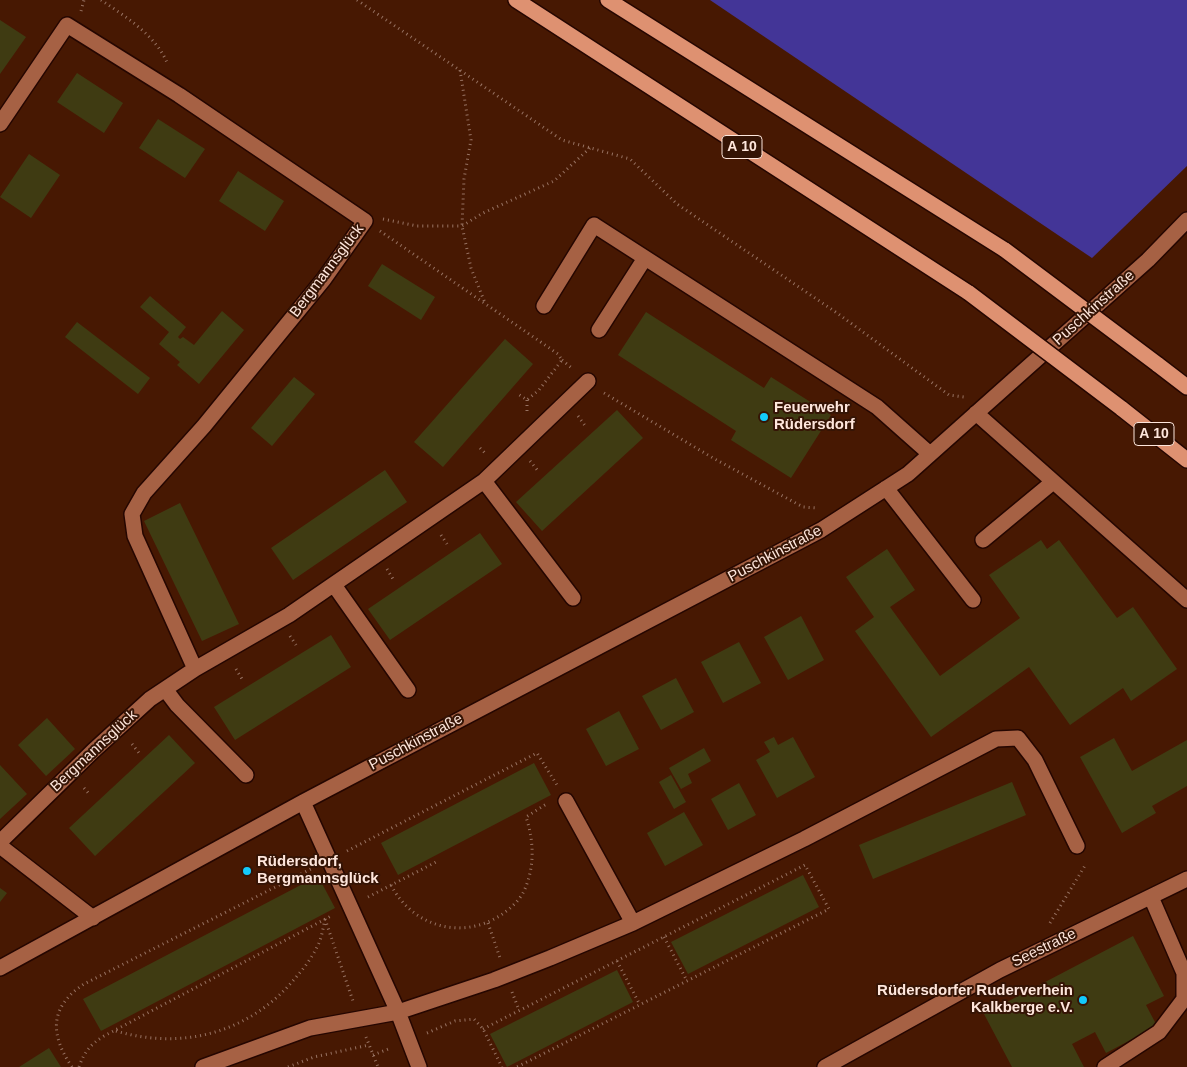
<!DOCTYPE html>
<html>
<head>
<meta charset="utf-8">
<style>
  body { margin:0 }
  canvas { display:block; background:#471802 }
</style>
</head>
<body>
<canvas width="1187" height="1067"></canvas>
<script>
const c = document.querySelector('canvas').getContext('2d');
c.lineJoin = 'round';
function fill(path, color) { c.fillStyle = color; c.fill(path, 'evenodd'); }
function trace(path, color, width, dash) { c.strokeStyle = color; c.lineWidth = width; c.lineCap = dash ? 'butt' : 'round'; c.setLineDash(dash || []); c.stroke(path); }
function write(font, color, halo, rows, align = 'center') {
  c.font = font + ' Helvetica,sans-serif'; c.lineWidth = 4; c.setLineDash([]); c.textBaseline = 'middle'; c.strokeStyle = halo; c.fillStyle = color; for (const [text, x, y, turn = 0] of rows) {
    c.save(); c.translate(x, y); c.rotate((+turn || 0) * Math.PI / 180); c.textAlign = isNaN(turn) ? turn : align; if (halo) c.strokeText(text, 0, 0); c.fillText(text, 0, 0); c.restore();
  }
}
const green = new Path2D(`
  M710 0H1187V166L1092 258Z`);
const building = new Path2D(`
  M0 20 26 37 0 74Z
  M77 73 123 103 104 133 57 102Z
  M158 119 205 149 185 178 139 148Z
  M29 154 60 175 31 218 0 197Z
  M238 171 284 201 265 231 219 201Z
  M382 264 435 297 421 320 368 286Z
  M150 296 186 327 178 337 180 339 183 337 194 345 222 311 244 330 199 384 177 365 180 362 159 344 169 332 140 307Z
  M646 312 764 388 771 377 831 415 791 478 731 440 736 431 618 355Z
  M77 322 150 378 138 394 65 337Z
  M505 339 533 364 443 467 414 442Z
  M294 377 315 394 272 446 251 428Z
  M617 410 643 438 542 531 516 502Z
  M385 470 407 502 293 580 271 548Z
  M180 503 239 624 202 641 144 521Z
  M480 533 502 564 390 640 368 609Z
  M1041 540 1047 549 1059 540 1117 618 1133 607 1177 669 1131 701 1123 688 1070 725 1029 667 931 737 855 631 874 617 846 577 887 549 915 590 890 607 940 676 1020 618 989 575Z
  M801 616 824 660 788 680 764 637Z
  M331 635 351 667 235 740 214 707Z
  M739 642 761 683 723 703 701 662Z
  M676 678 694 712 661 730 642 696Z
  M619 711 639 749 606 766 586 729Z
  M47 718 75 749 46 776 18 745Z
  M169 735 195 763 95 856 69 828Z
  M774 737 778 745 793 737 815 777 777 798 756 760 770 752 764 742Z
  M1114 738 1132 771 1187 740V786L1152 806 1156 813 1122 833 1080 757Z
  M704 748 711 761 688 774 692 783 681 789 669 768Z
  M534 763 551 795 398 875 381 843Z
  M0 765 27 794 0 819Z
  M671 775 686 802 674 809 659 782Z
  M1012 782 1026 815 873 879 859 845Z
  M739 783 756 815 728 830 711 799Z
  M684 812 703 845 665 866 647 833Z
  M803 875 819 907 688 974 671 942Z
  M318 876 335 908 101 1031 83 999Z
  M0 888 7 893 0 902Z
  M1133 936 1164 996 1146 1005 1157 1026 1106 1053 1095 1032 1072 1044 1084 1067H1012L984 1014Z
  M617 970 633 1002 507 1067 490 1034Z
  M49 1048 61 1067H19Z`);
const path = new Path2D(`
  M101 0C126 17 157 36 168 65
  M357 0 562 140 630 159 677 204 837 313 949 395 964 397
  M81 11 84 0
  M460 70 471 140 464 179 462 226 471 268 485 303
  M383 219 417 226H462L483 213 554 181 590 148
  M380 231 558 354 562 360 539 390 527 400 518 394
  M562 360 573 369
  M604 393 713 458 803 507 817 508
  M527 400V412
  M578 416 586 427
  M480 448 485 453
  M530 461 538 471
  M441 535 447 544
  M387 569 393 579
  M290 636 296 645
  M236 669 242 679
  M132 744 139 753
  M84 788 90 795
  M347 851 537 753 557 785
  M391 885C412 926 461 941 501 915 510 909 519 901 524 891 535 867 534 841 526 817L548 803
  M368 897 436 862
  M325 919 353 1001
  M488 923 500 958
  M1050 923 1086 864
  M664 937 687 981
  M617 961 640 1005
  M512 992 519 1010
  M483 1029 805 865 829 909 517 1067
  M116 1031C184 1051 252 1032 297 976 305 967 313 956 318 945 322 937 323 928 325 919
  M427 1033 455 1021 474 1019 483 1029 502 1067
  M366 1037 378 1067
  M373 1055 391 1048
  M72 1067C50 1035 49 1007 84 984L313 868
  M79 1067C84 1052 91 1044 104 1036L333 915
  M288 1067 314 1057 369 1045`);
const minor = new Path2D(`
  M0 124 67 25 179 95 365 221 324 279 204 426 144 493 132 514 135 536 195 669
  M544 306 594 225 877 407 930 454
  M599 330 645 258
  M976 413 1187 600
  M484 481 573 598
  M886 488 973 600
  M983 540 1053 482
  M334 585 408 690
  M165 689 177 705 246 775
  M566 801 633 923
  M303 802 398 1012 419 1067
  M0 842 93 751 150 699 195 669 289 615 484 481 588 381
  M0 846 93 918
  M0 968 303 802 821 530 908 474 1148 260 1187 220
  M203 1067 310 1028 398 1012 494 980 550 958 633 923 804 839 996 739 1018 738 1035 760 1077 846
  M825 1067 1000 970 1187 879
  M1105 1067 1159 1032 1184 999V973L1151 897`);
const highway = new Path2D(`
  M516 0 969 293
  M608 0 1005 250
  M1157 364 1187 387
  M1121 408 1187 460`);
const highwayBridge = new Path2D(`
  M1005 250 1157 364
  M969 293 1121 408`);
const markers = [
  [764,417,5,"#13cafb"],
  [247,871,5,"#13cafb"],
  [1083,1000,5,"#13cafb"]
];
const shields = [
  [742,147,40],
  [1154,434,40]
];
const shieldNames = [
  ["A 10",742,147],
  ["A 10",1154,434]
];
const streetNames = [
  ["Bergmannsglück",327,271,-53],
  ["Puschkinstraße",1094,308,-42],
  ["Puschkinstraße",775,554,-28],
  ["Puschkinstraße",416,742,-28],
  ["Bergmannsglück",94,751,-43],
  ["Seestraße",1044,948,-26]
];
const poiNames = [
  ["Feuerwehr",774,408],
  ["Rüdersdorf",774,425],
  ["Rüdersdorf,",257,862],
  ["Bergmannsglück",257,879],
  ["Rüdersdorfer Ruderverhein",1073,991,"right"],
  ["Kalkberge e.V.",1073,1008,"right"]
];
fill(green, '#433597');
fill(building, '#3f3b12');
trace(minor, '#250600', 18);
trace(highway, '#250600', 18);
trace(path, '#977262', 3, [1, 4]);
trace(minor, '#a66144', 15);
trace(highway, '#de9171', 15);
trace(highwayBridge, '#250600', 18, []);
trace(highwayBridge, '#de9171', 15);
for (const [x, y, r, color] of markers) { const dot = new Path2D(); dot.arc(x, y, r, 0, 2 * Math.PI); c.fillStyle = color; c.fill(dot); trace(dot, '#351405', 2); }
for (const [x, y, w] of shields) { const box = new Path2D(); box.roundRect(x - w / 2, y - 11.5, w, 23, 4); c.fillStyle = '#351405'; c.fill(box); trace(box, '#fee6dc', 1); }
write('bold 14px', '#fee6dc', null, shieldNames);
write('15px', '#fee6dc', '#351405', streetNames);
write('bold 15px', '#fee6dc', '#351405', poiNames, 'left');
</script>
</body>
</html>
